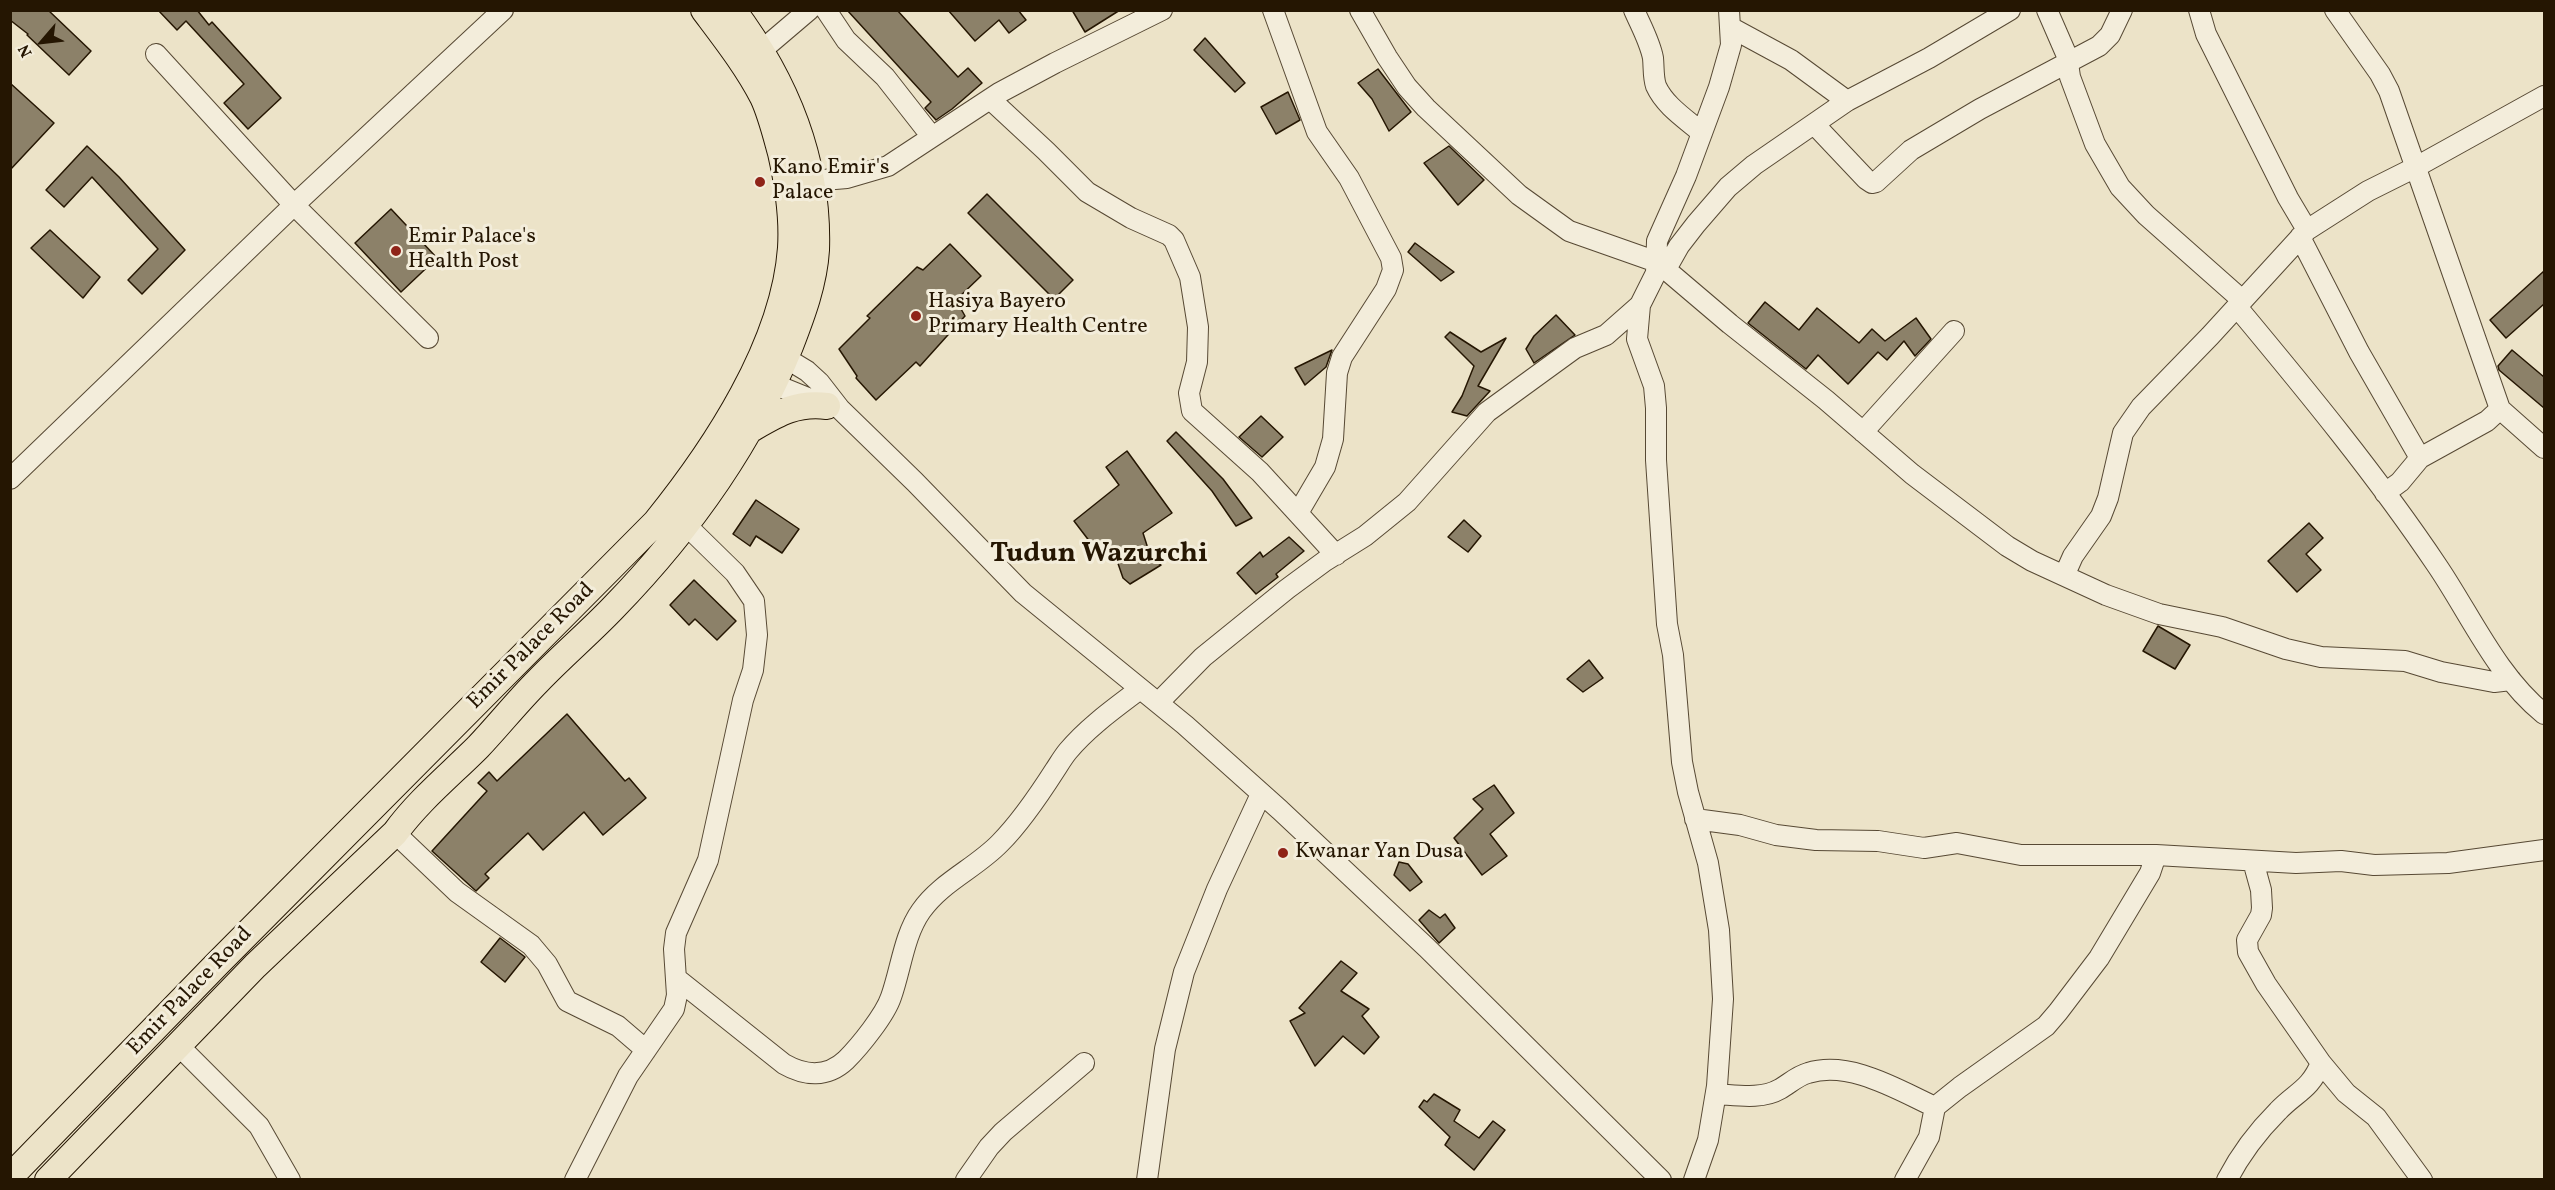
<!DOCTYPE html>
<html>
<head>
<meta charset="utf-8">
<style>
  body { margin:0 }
  #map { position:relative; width:2555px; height:1190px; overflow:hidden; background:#ece3c8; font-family:Vollkorn,serif }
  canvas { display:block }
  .frame { position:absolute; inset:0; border:12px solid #251602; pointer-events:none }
  .north { position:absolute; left:12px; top:12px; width:60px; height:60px; -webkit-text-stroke:4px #f3eddb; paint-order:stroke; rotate:242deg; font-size:16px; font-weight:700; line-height:24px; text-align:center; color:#251602 }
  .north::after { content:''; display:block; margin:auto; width:21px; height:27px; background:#251602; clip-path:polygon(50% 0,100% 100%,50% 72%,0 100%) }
</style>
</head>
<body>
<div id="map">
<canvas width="2555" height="1190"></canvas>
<div class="frame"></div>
<div class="north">N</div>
</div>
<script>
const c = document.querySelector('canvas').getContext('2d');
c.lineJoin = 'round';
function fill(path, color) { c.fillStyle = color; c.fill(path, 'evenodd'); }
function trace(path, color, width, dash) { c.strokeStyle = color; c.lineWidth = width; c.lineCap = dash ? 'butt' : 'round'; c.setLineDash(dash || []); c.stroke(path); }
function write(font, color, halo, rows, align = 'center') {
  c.font = font + ' Vollkorn,serif'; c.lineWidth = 6; c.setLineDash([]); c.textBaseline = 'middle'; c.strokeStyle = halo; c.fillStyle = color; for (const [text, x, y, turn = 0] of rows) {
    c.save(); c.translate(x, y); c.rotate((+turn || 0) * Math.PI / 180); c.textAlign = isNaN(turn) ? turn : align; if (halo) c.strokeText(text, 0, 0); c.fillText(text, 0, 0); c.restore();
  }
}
const building = new Path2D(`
  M10 10H48L91 51 69 75 27 35 28 34 10 20Z
  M158 10H197L209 25 212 22 281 98 248 129 224 103 244 84 186 21 177 30Z
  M847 10H897L958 77 968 68 982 83 952 109 936 120 925 108 931 102Z
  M948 10H1018L1026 20 1009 33 999 20 975 41Z
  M1072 10H1120L1085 32Z
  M1205 38 1245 83 1235 92 1194 50Z
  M1378 69 1411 112 1389 131 1372 99 1358 83Z
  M10 83 54 123 10 170Z
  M1288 92 1300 120 1276 134 1261 107Z
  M87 146 119 177 185 250 142 294 128 280 158 249 92 177 64 207 46 190Z
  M1449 146 1484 180 1458 205 1424 163Z
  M987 194 1073 280 1054 299 968 213Z
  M391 209 437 258 401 292 355 243Z
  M50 230 100 277 83 298 31 248Z
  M1415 243 1454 272 1441 281 1408 252Z
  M950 244 981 276 956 300 965 316 920 366 916 362 876 400 856 378 857 376 839 349 870 318 867 316 917 267 923 270Z
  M2544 271V304L2506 338 2490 320Z
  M1765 302 1799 330 1817 308 1859 343 1872 329 1885 341 1916 318 1931 339 1915 356 1904 341 1887 360 1878 352 1848 384 1818 355 1806 369 1748 323Z
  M1556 315 1575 335 1534 363 1526 349 1534 336Z
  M1450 332 1481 352 1506 338 1478 386 1490 391 1467 416 1452 412 1462 396 1474 366 1445 337Z
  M1332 350 1326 367 1305 385 1295 368Z
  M2512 350 2544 377V408L2499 370 2498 366Z
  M1261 416 1283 437 1262 457 1239 437Z
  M1176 432 1223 479 1252 518 1236 526 1212 491 1167 441Z
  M1127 451 1172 513 1143 533 1151 558 1161 565 1130 584 1123 578 1112 546 1100 555 1074 521 1119 485 1106 467Z
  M756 500 799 529 782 553 756 536 750 546 733 534Z
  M1464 520 1481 536 1468 552 1448 537Z
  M2309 523 2323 538 2306 554 2321 570 2297 592 2268 561Z
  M1289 537 1304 551 1276 574 1278 577 1256 594 1237 573 1260 552 1263 557Z
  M694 580 736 621 717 640 695 619 689 625 670 605Z
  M2158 626 2190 645 2175 669 2143 651Z
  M1589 660 1603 678 1583 692 1567 679Z
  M567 714 625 781 629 778 646 798 603 835 584 812 543 850 528 833 485 874 489 878 476 891 432 851 487 791 478 783 489 772 497 781Z
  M1494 785 1514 813 1490 834 1507 856 1482 875 1454 838 1483 809 1473 799Z
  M1399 862 1408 864 1422 882 1410 891 1394 875Z
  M1429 910 1440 918 1445 914 1455 928 1439 943 1419 920Z
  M500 938 525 957 505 982 481 962Z
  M1341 961 1357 973 1341 991 1369 1009 1362 1016 1379 1037 1364 1054 1343 1036 1315 1066 1290 1021 1305 1013 1299 1008Z
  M1434 1094 1460 1110 1454 1121 1479 1138 1493 1121 1505 1130 1474 1170 1445 1145 1450 1137 1419 1107 1424 1100 1427 1102Z`);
const minor = new Path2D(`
  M826 10 846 40 885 77 932 137
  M1273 10 1317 132 1349 178 1391 258 1393 270 1386 289 1342 357 1337 373 1333 439 1325 467 1298 513
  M1360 10 1387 57 1407 87 1426 108 1519 195 1569 231 1657 262 1730 324 1826 400 1912 474 2007 546 2032 561 2106 595 2159 614 2222 627 2286 649 2321 657 2405 661 2441 672 2494 682 2511 680
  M1634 10C1641 26 1650 42 1653 58 1654 68 1653 77 1656 86 1665 106 1686 119 1702 133
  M2047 10 2067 56 2070 77 2095 144 2120 187 2146 215 2242 300
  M2199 10 2206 34 2288 198 2307 230
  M2335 10 2380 74 2389 91 2500 409 2544 448
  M1730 27 1791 60 1847 101
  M762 50 809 10
  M156 54 294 205 428 338
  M990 99 1046 151 1087 192 1131 218 1169 235 1174 240 1190 277 1198 327 1197 362 1189 393 1192 411 1260 472 1336 555
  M1814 124 1866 179 1872 183 1876 182 1911 150 1980 109 2099 46 2110 35 2122 10
  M811 181 847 178 888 166 999 93 1055 63 1162 10
  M2300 237 2359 352 2420 458
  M1666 269 1679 246 1696 224 1728 187 1754 165 1847 101 1929 58 2010 10
  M1640 305 1637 339 1654 386 1656 408V460L1667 624 1673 655 1682 762 1688 792 1708 863 1719 930 1723 999 1717 1086 1708 1140 1694 1180
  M2237 307C2307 391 2377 476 2438 567 2471 616 2497 676 2544 714
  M774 351 807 371 819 382 840 409 915 482 1023 593 1185 725 1280 810 1427 948 1661 1180
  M761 379 820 403
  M1863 432 1954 331
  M10 479 294 205 503 10
  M2385 493 2400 482 2420 458 2487 421 2500 409
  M2065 574 2073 556 2101 516 2108 498 2123 433 2141 407 2210 336 2307 230 2368 191 2416 167 2544 96
  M1158 703 1203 657 1287 589 1325 561 1365 536 1407 502 1487 412 1575 348 1606 335 1640 305 1656 273 1657 241 1686 176 1719 87 1731 45 1729 10
  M1695 819 1740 825 1776 835 1816 840 1878 841 1924 848 1957 843 2021 855H2156L2296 863 2341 861 2374 865 2448 863 2544 850
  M395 833 457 892 531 945 547 964 567 1001 618 1026 646 1050
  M2253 861 2261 890 2262 908 2261 915 2247 940 2248 952 2266 984 2321 1063 2346 1093 2376 1117 2422 1180
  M676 978 784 1064C805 1076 827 1078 846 1060 860 1046 885 1015 891 997 901 969 904 935 921 911 941 882 976 868 1000 843 1021 822 1039 795 1055 770 1059 764 1063 757 1068 751 1088 727 1115 708 1140 689
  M178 1045 259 1126 290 1180
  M1716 1094C1736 1095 1761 1100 1780 1089 1789 1084 1797 1076 1808 1073 1850 1060 1898 1090 1935 1107
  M575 1180 628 1076 674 1009 677 995 674 949 676 933 708 860 743 700 753 670 757 635 754 601 735 573 686 525
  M966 1180 989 1147 1003 1132 1084 1063
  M1147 1180 1165 1049 1184 972 1217 889 1261 794
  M1905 1180 1929 1137 1935 1107 1960 1087 2046 1026 2058 1012 2099 958 2150 873 2156 855
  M2227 1180C2240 1155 2258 1131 2278 1111 2296 1092 2310 1090 2321 1063`);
const major = new Path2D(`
  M751 429C777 414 796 402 827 406
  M10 1177 217 964 656 522C715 449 784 345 791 248 793 216 788 184 781 153 776 135 771 114 763 97 747 66 725 38 704 10
  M48 1180 255 966 395 833C418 801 450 775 478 747 498 726 517 702 538 681 562 656 589 633 613 608 687 532 750 444 790 346 802 315 814 283 816 250 819 161 786 81 733 10`);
const markers = [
  [760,182,6,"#8f2418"],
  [396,251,6,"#8f2418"],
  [916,316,6,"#8f2418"],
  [1283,853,6,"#8f2418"]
];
const poiNames = [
  ["Kano Emir's",772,169],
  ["Palace",772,194],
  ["Emir Palace's",408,238],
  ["Health Post",408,263],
  ["Hasiya Bayero",928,303],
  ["Primary Health Centre",928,328],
  ["Kwanar Yan Dusa",1295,853]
];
const streetNames = [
  ["Emir Palace Road",532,647,-45],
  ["Emir Palace Road",191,992,-46]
];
const districtNames = [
  ["Tudun Wazurchi",1099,556]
];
fill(building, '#8c8169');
trace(building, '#251602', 1.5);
trace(minor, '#574934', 22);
trace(major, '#251602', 28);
trace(minor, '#f3eddb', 20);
trace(major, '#ece3c8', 26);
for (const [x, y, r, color] of markers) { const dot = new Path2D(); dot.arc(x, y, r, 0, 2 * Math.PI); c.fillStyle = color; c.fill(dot); trace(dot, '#f3eddb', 2); }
write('22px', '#251602', '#f3eddb', poiNames, 'left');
write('22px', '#251602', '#f3eddb', streetNames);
write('bold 28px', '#251602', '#f3eddb', districtNames);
</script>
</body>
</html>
